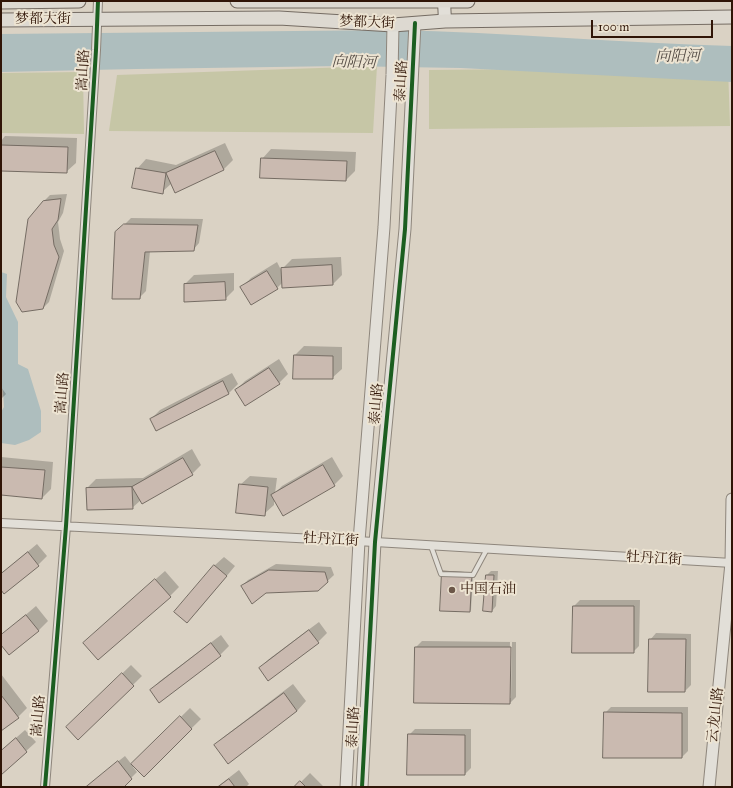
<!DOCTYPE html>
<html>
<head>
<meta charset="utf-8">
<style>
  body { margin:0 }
  #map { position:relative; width:733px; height:788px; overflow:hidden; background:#dad2c4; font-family:"IM FELL Great Primer",serif }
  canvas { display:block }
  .frame { position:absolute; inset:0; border:2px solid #301507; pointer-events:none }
  .scale { position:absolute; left:591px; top:20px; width:122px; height:18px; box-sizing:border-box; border:2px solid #301507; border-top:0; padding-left:5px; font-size:12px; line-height:14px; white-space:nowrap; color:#301507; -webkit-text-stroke:3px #ede4d2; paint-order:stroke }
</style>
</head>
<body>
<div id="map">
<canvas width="733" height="788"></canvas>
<div class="frame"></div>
<div class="scale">100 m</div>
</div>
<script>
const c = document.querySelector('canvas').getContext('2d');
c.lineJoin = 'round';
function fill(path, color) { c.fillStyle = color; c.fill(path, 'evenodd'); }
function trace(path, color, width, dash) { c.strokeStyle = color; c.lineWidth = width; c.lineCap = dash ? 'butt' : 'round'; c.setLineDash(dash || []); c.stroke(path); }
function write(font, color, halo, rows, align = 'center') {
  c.font = font + ' "IM FELL Great Primer","Noto Serif SC",serif'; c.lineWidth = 4; c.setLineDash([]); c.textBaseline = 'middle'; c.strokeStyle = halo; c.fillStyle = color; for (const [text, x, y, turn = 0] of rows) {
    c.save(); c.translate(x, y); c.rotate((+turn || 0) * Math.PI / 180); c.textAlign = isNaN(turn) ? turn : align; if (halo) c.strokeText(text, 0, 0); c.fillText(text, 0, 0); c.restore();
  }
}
const green = new Path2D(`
  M377 66 373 133 109 131 117 75Z
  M728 67 730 126 429 129V70Z
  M83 72 84 134 1 133V73Z`);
const water = new Path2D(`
  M393 30C506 32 619 43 732 46V82L461 68 342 66 136 69 1 72V34Z
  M1 272 7 274 6 297 18 322V364L28 369 41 411V432L29 440 15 445 1 443V412L4 407 3 391 1 386Z`);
const shadow = new Path2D(`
  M5 136 77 138 76 163 66 172 1 170V141Z
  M225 143 233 160 223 170 172 183 162 192 137 169 146 159 176 165Z
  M271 149 356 152 355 171 346 180 261 177 262 159Z
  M67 194 63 213 58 222 60 239 64 251 49 302 43 308 44 201 50 195Z
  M131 218 203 219 199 243 193 250 150 251 146 291 139 298 116 233Z
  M341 257 342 275 333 284 283 282 277 288 242 287 251 278 277 262 282 272V269L292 259Z
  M234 273V290L225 299 185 284 194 275Z
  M304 346 342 347V369L332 378 295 355Z
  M279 359 288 374 279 383 236 390 245 381Z
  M232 373 238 384 229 393 157 430 151 419 160 410Z
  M1 387 6 394 1 399Z
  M192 449 201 465 192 474 141 500 132 508 87 488 96 479 143 478Z
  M1 457 53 462 51 489 42 498 1 494Z
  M332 457 343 476 334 485 274 499V505L264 514 240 485 250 476 277 478 275 493 282 486Z
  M37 544 47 556 38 565 1 589V574Z
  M224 557 235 566 196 613 214 566Z
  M276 564 331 567 334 575 318 590 242 586 248 580Z
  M165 571 179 587 170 596 93 634Z
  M444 571 473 572 471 610 470 611 443 572Z
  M491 571H498L496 606 492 611 485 610 487 575Z
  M580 600H640L639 646 633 652 574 606Z
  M36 606 48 621 39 630 9 654 1 644V636Z
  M319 622 327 633 318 642 268 680 260 668 269 659Z
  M656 633 691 634V685L685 691 650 640Z
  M221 635 229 646 220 655 160 701 151 690 160 681Z
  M422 641 516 642V697L510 703 416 647ZM510 642H512L511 698H509Z
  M131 665 142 676 78 739 67 727Z
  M1 674 27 708 18 717 1 730Z
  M293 684 306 701 297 711 228 762 215 745 225 736Z
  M611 707H688V751L682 757 605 713Z
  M190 708 201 719 144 775 135 766 133 767 137 772 122 787H86L125 756 132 765Z
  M415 729H471V768L465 774 409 735Z
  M25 730 36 742 1 774V751Z
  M239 770 249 784 246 787H217Z
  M310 773 324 787H296Z
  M611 786H675V787H611Z`);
const building = new Path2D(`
  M1 145 68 147 67 173 1 171Z
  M215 151 224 170 175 193 166 173Z
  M261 158 347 161 346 181 260 178Z
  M136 168 166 173 163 194 132 188Z
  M61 199 58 220 52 229 54 245 59 257 43 309 22 312 16 302 28 219 43 201Z
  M124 224 198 225 194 251 145 252 140 299H112L115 232Z
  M332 265 333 285 282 288 281 268Z
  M267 271 278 289 251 305 240 287Z
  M225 282 226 300 184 302V284Z
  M294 355 333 356V379H293Z
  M269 368 280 384 245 406 235 390Z
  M223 381 229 394 156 431 150 419Z
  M183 458 193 475 142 504 132 487Z
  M323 465 335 486 283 516 271 495Z
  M1 467 45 470 42 499 1 495Z
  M239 484 268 487 265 516 236 513Z
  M132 487 133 509 87 510 86 488Z
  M28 552 39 566 4 594 1 590V574Z
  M214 565 227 576 187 623 174 612Z
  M269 570 325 572 328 582 318 591 266 593 252 604 241 586Z
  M442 571 472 573 470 612 440 611Z
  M486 575H494L492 612 483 611Z
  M155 579 171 597 98 660 83 643Z
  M573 606H634V653H572Z
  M26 615 39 631 9 655 1 645V635Z
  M309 630 319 643 268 681 259 668Z
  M649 639H686L685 692H648Z
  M211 643 221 656 159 703 150 690Z
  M415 647H511L510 704 414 703Z
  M122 673 134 686 78 740 66 727Z
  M284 693 297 711 228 764 214 745Z
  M1 695 19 718 1 731Z
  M604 712 682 713V758H603Z
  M180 716 192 729 144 777 131 764Z
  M408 734 465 735V775H407Z
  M16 738 27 752 1 775V751Z
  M118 761 132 779 124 787H86Z
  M229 779 235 787H218Z
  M300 781 306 787H294Z`);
const service = new Path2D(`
  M431 546 441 574 473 575 487 549`);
const minor = new Path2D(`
  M1 523 375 542 732 563
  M45 787 66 526 96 50 98 1`);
const tertiary = new Path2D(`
  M346 787 359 541 384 227 392 75 393 25
  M362 787 375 542 405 229 415 23
  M709 787 731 563 732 499`);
const secondary = new Path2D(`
  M444 1 445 21`);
const primary = new Path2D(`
  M237 1H468
  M1 2 79 1
  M1 20 279 18 393 25 445 21 732 17`);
const cycleway = new Path2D(`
  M45 787 66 526 96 50 98 1
  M362 787 375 542 405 229 415 23`);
const markers = [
  [452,590,4,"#6c5749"]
];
const streetNames = [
  ["梦都大街",43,20],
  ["梦都大街",367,23,2],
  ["嵩山路",84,70,-87],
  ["泰山路",402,81,-87],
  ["嵩山路",63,393,-86],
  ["泰山路",377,404,-85],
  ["牡丹江街",331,540,3],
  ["牡丹江街",654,559,3],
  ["云龙山路",716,715,-84],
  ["嵩山路",39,716,-85],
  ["泰山路",354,727,-87]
];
const poiNames = [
  ["中国石油",460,590]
];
const waterNames = [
  ["向阳河",678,57,-1],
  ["向阳河",354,63,2]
];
fill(green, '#c6c6a6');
fill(water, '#aebebe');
fill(shadow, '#0003');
fill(building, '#cabab0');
trace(building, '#756c63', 1);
trace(service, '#8e867c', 6);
trace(minor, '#8e867c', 10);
trace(tertiary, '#8e867c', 13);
trace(secondary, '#756c63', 14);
trace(primary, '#756c63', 15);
trace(service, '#e2dfd8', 4);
trace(minor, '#e2dfd8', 8);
trace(tertiary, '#e2dfd8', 11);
trace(secondary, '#e2dfd8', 12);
trace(primary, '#ddd9d1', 13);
trace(cycleway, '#1b5e20', 4);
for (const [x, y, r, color] of markers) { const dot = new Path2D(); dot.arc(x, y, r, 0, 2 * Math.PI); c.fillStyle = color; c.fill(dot); trace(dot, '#ede4d2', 1.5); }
write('14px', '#301507', '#ede4d2', streetNames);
write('14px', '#301507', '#ede4d2', poiNames, 'left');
write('italic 15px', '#554d46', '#ede4d2', waterNames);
</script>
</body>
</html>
